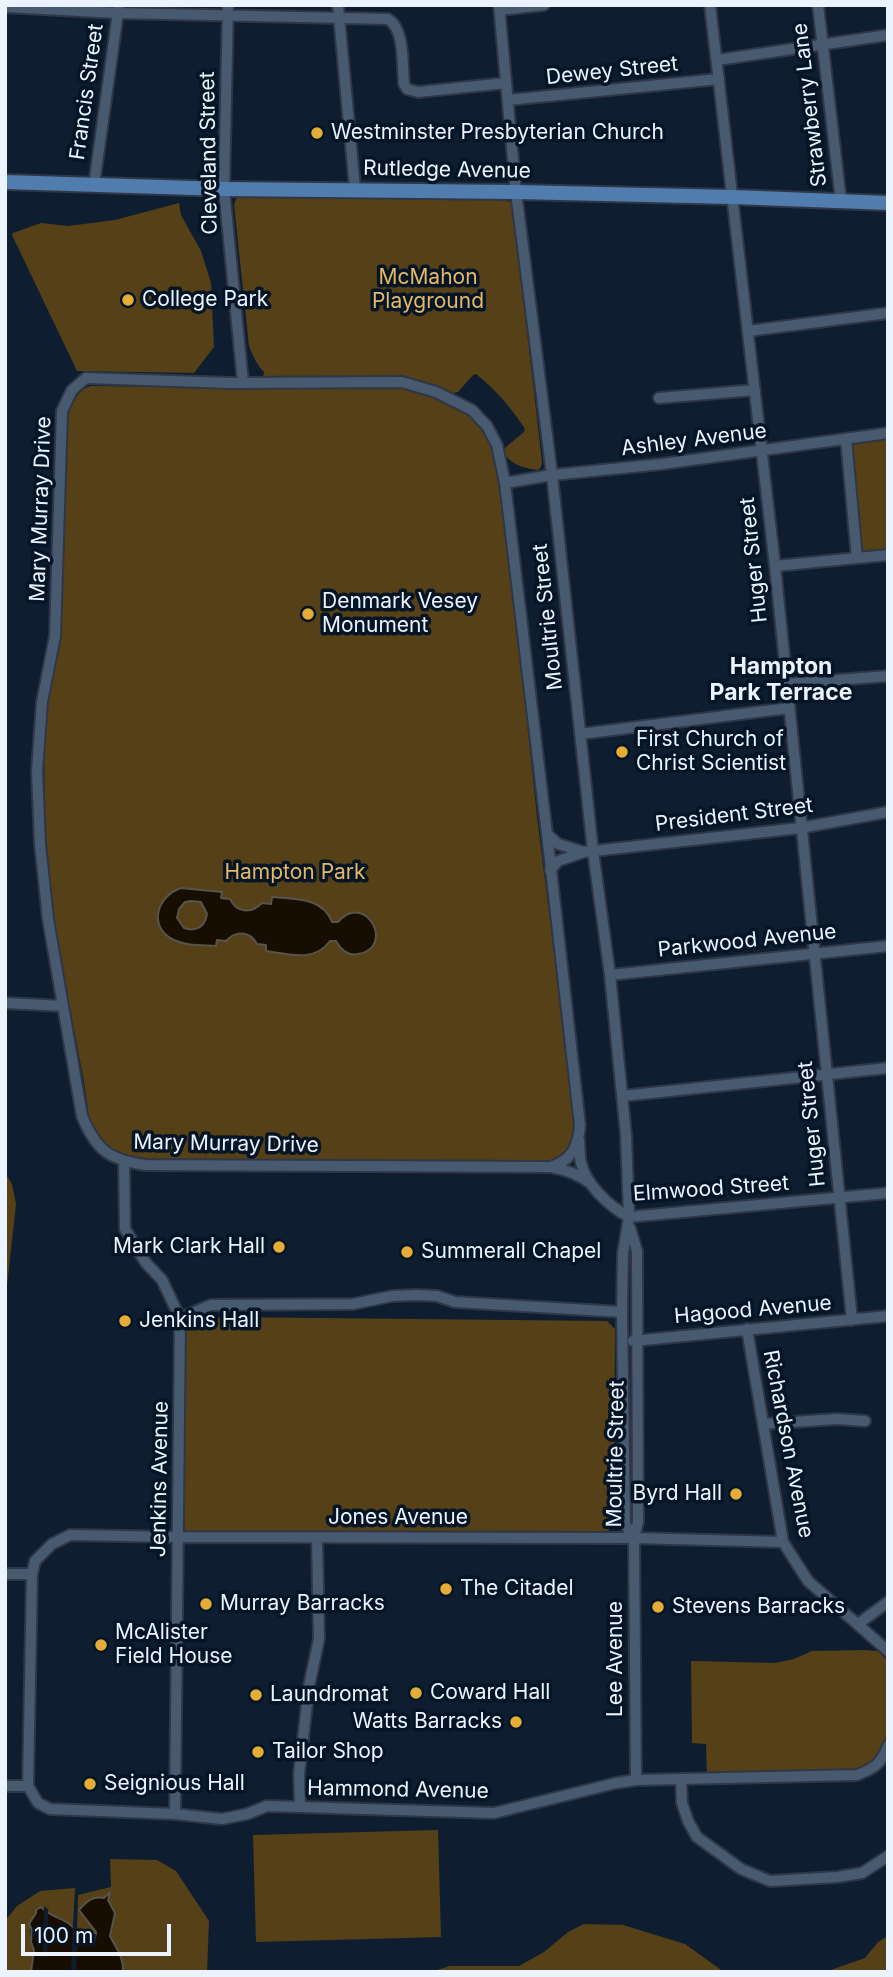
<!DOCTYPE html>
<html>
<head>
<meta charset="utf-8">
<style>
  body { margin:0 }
  #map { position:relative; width:893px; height:1977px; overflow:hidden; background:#0e1e30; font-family:Inter,sans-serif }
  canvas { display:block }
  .frame { position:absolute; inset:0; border:7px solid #ebf3fe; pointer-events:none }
  .scale { position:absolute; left:21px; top:1924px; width:150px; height:32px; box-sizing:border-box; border:4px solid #ebf3fe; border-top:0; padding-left:9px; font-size:21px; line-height:24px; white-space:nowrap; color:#ebf3fe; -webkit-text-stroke:5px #051526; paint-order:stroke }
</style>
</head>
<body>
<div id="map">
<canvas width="893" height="1977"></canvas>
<div class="frame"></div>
<div class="scale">100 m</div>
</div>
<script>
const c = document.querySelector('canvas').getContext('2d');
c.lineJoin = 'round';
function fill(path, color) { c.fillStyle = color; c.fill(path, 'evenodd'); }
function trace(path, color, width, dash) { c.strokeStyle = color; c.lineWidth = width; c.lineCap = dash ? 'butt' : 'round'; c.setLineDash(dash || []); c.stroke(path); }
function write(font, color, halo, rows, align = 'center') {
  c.font = font + ' Inter,sans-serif'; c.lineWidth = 7; c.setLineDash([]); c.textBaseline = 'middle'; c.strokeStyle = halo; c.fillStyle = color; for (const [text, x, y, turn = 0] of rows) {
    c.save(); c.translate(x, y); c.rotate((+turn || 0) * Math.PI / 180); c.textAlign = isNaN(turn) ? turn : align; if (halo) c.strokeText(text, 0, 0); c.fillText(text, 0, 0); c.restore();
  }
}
const green = new Path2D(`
  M243 196 494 199 511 202 513 208 542 462 541 467 538 470C524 468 511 465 504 453L506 447 524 432 525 429C511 407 496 390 476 374L473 375 458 392 452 393 421 383 270 380 263 377 264 372C257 365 253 356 249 346L234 205 236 199Z
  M179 203 181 215 201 251 211 283 214 347 194 373 77 371 12 235 13 233 41 223 68 226 115 220Z
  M91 386 163 387 402 386C437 393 477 409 492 445 497 457 499 470 502 483L537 817 574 1112C580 1175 535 1163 491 1163L141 1160 129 1158 109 1147 97 1134 89 1117 84 1082 55 931 45 847 44 741 47 698 61 636 68 414C74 402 77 390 91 386Z
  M888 436V552L860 555 849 442Z
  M5 1173 12 1184 16 1204 5 1304Z
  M223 1317 607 1321 615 1329 614 1522 605 1536 185 1534 184 1334 192 1321Z
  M866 1650 878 1651 888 1661V1729L883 1747 873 1761 862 1769 823 1774 707 1775 706 1744 692 1743 691 1661 775 1663 794 1659 812 1651Z
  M438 1830 441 1937 256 1942 253 1835Z
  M110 1859 157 1860 176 1871 209 1921 207 1972H123C124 1957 116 1948 110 1936 112 1921 117 1913 108 1900L109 1895 103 1898 91 1923 96 1934H77L78 1895 111 1887Z
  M75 1888 73 1926C61 1918 50 1914 36 1913L30 1927 31 1942 34 1950 31 1972H5V1921L17 1906 40 1891Z
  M584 1924 623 1925 685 1944 724 1972H430L450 1966H519L544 1952 568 1932Z
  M888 1936V1972H825L865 1958 878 1942Z`);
const water = new Path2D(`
  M181 888 222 892 221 898 230 899C237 913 251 914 262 903L271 904 272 897C294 899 323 897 332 922H338C366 890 396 948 358 954 348 956 341 950 336 941H330C314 963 289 954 266 951V945L257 944C250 931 236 930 226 941L217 940 216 946C202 945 185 946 172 939 148 926 157 896 181 888ZM191 901 201 902 207 914C205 927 196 932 184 928L177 918 179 909 185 902Z
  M110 1892 108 1900 115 1913 110 1936C116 1948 124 1957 123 1972H31L34 1950 31 1942 32 1930 29 1924 36 1913V1910L41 1907C57 1922 65 1915 80 1935L95 1938 96 1932 79 1910C87 1901 92 1896 104 1898Z`);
const pier = new Path2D(`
  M44 1906 49 1910 48 1911 47 1957H43Z
  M73 1921 77 1926V1933L89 1936 96 1934 95 1946H77L76 1972H71Z`);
const minor = new Path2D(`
  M228 5 224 189 243 383
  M338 5 355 189
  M499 5 516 192 552 475 593 851 610 975 626 1135 629 1217 623 1253 622 1312 625 1524 634 1538
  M710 5 775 566 852 1320
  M818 5 841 201
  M5 7 118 13 388 19C405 29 402 65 404 84L407 89 418 92 506 83
  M500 10 544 5
  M717 60 888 35
  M508 100 719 79
  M94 185 119 5
  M748 331 888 313
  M86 378 231 383 402 382 436 392 472 410 487 426 497 445 505 483 547 834 580 1125C578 1148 571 1161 550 1167L146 1165C109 1160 96 1150 82 1116L48 919 40 844 37 771 42 702 55 636 62 411 72 390Z
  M659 398 755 390
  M846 439 857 558
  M505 483 552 475 662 464 888 433
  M775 566 888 555
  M786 684 888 676
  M580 734 789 708
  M547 834 558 844 584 852
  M550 870 558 861 584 852 800 828 888 812
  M610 975 888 946
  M5 1003 63 1006
  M622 1096 888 1068
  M579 1140C580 1147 579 1156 581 1163 586 1185 610 1207 629 1217L888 1193
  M124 1162 125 1229 146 1263 162 1280 180 1318 175 1814
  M554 1168C568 1170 579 1175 590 1183
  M630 1228 637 1251 638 1522 634 1538 636 1780
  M180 1318 211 1305 353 1304 392 1296 417 1295 437 1296 455 1302 622 1312
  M747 1329 783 1542 808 1581 888 1651
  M633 1341 888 1316
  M763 1424 837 1419 865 1421
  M5 1574H32L28 1786
  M32 1574 35 1561 52 1544 70 1535 178 1537 634 1538 783 1542
  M858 1624 888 1602
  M681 1779 682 1803 688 1821 697 1837 741 1869 770 1881 837 1877 862 1873 888 1856
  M5 1786H28
  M28 1786 38 1803 50 1809 175 1814 222 1819 247 1814 267 1806 494 1813 616 1783 636 1780 857 1775C875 1768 881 1764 888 1746
  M300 1807 299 1774 309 1686 319 1639 317 1538`);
const major = new Path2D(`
  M5 182 224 189 516 192 733 197 888 203`);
const markers = [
  [317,133,7,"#e5ad36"],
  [128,300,7,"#e5ad36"],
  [308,614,7,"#e5ad36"],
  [622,752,7,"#e5ad36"],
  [279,1247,7,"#e5ad36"],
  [407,1252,7,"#e5ad36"],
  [125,1321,7,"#e5ad36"],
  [736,1494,7,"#e5ad36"],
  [446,1589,7,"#e5ad36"],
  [206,1604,7,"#e5ad36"],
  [658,1607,7,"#e5ad36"],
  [101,1645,7,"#e5ad36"],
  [416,1693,7,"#e5ad36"],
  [256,1695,7,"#e5ad36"],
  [516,1722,7,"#e5ad36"],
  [258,1752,7,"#e5ad36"],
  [90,1784,7,"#e5ad36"]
];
const streetNames = [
  ["Dewey Street",612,71,-6],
  ["Francis Street",87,92,-82],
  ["Strawberry Lane",810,105,-97],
  ["Cleveland Street",209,153,-91],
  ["Rutledge Avenue",447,170,1],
  ["Ashley Avenue",694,440,-7],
  ["Mary Murray Drive",41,509,-88],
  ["Huger Street",754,560,-96],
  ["Moultrie Street",548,617,-96],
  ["President Street",734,815,-7],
  ["Parkwood Avenue",747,941,-6],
  ["Huger Street",812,1124,-96],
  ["Mary Murray Drive",226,1144,1],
  ["Elmwood Street",711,1189,-4],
  ["Hagood Avenue",753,1310,-5],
  ["Richardson Avenue",788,1444,79],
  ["Moultrie Street",616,1454,-89],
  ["Jenkins Avenue",160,1479,-89],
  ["Jones Avenue",398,1518],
  ["Lee Avenue",616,1659,-90],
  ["Hammond Avenue",398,1790,1]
];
const poiNames = [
  ["Westminster Presbyterian Church",331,133],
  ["College Park",142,300],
  ["Denmark Vesey",322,602],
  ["Monument",322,626],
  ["First Church of",636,740],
  ["Christ Scientist",636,764],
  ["Mark Clark Hall",265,1247,"right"],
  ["Summerall Chapel",421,1252],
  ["Jenkins Hall",139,1321],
  ["Byrd Hall",722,1494,"right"],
  ["The Citadel",460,1589],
  ["Murray Barracks",220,1604],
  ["Stevens Barracks",672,1607],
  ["McAlister",115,1633],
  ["Field House",115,1657],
  ["Coward Hall",430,1693],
  ["Laundromat",270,1695],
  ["Watts Barracks",502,1722,"right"],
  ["Tailor Shop",272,1752],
  ["Seignious Hall",104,1784]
];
const parkNames = [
  ["McMahon",428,278],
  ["Playground",428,302],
  ["Hampton Park",295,873]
];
const neighbourhoodNames = [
  ["Hampton",781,667],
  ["Park Terrace",781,693]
];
fill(green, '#554017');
fill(water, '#170e01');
trace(water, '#57534d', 2);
fill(pier, '#0e1e30');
trace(minor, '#2f3646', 14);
trace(major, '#2f3646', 18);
trace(minor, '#485a70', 10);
trace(major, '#507cae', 14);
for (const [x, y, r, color] of markers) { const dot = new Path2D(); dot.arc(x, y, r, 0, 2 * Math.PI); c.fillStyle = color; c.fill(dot); trace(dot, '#051526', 2.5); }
write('21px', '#ebf3fe', '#051526', streetNames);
write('21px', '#ebf3fe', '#051526', poiNames, 'left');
write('21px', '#e4b865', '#051526', parkNames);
write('bold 23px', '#ebf3fe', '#051526', neighbourhoodNames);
</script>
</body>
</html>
